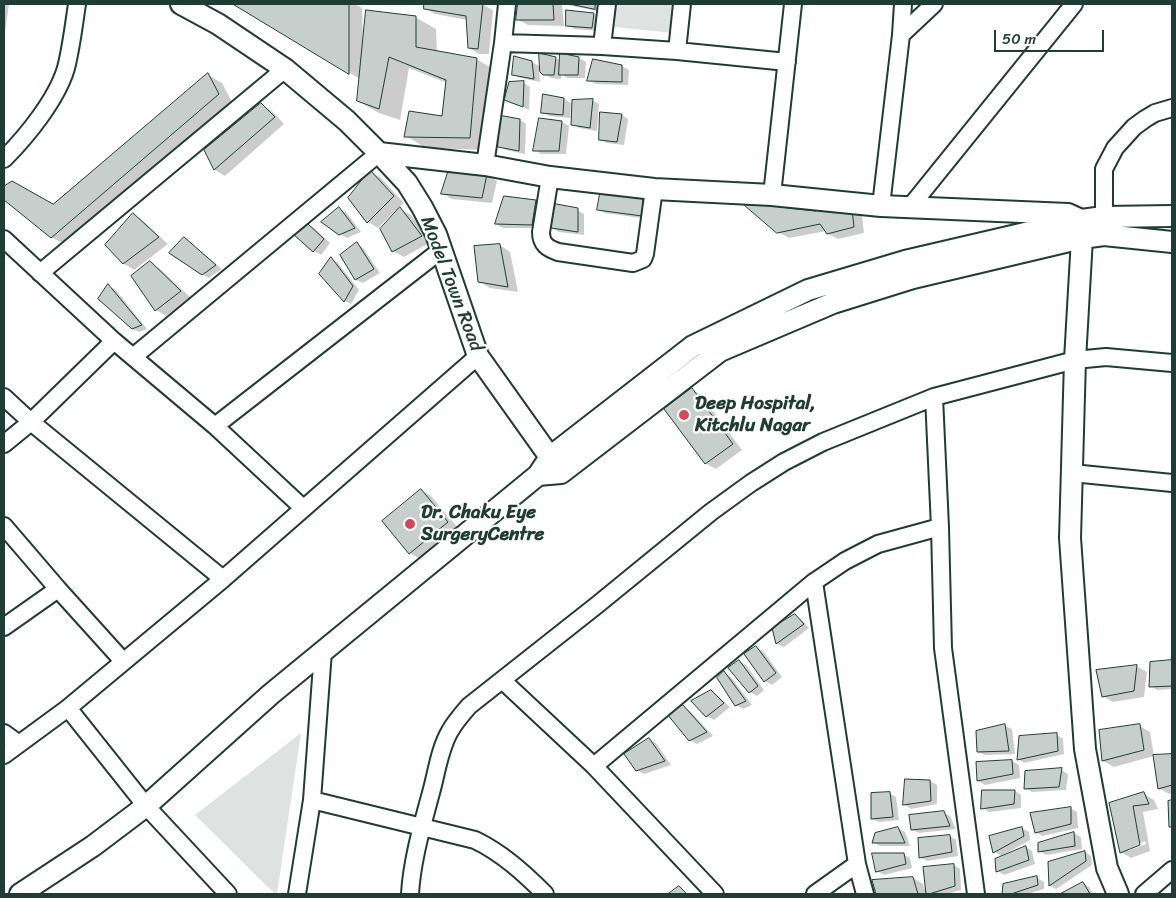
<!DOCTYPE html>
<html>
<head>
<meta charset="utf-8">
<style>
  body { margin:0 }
  #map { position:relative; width:1176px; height:898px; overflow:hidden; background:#fff; font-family:Sriracha,sans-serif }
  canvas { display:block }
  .frame { position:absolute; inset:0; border:5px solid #1f3d34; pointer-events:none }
  .scale { position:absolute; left:994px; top:30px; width:110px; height:22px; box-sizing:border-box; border:2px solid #1f3d34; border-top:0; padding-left:6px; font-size:15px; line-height:18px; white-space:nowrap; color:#1f3d34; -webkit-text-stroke:4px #fff; paint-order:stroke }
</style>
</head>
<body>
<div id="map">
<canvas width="1176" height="898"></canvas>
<div class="frame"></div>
<div class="scale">50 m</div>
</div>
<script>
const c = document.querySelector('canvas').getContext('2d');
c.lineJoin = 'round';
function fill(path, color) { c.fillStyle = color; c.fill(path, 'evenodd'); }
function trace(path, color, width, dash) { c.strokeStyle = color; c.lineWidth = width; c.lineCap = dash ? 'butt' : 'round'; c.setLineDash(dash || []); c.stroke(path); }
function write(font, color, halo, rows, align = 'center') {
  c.font = font + ' Sriracha,sans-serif'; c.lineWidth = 4.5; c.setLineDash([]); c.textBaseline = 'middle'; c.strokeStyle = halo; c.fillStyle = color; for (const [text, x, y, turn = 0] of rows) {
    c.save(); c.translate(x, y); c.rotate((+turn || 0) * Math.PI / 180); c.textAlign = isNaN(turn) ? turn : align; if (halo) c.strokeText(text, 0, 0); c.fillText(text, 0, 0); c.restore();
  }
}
const green = new Path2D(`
  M616 4H676L673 33 614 27Z
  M301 733 277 894H275L195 815Z`);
const shadow = new Path2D(`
  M4 4H9L4 40Z
  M235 4H355L362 8 363 41 415 17 436 29 437 52 476 59 497 71 490 150 426 148 406 136 443 118 447 83 409 68 400 120 379 113 358 101 360 79Z
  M426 4H481L493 10 489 54H479L469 48 468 20 435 14 425 8Z
  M519 4H562L564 26 528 25 517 19Z
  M567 4H601V12L568 5Z
  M594 14 600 18 599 31 574 29 567 25Z
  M556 58 561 61 579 58 586 62 585 78H567L561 74V79L551 78 544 74 539 69 540 82 520 78 513 74 532 62 541 67Z
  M622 66 629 70 628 85 596 84 589 80Z
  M208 75 222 83 232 102 66 245 51 237 4 199V188L12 182 54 205Z
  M524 83 530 87 529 110 505 99Z
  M564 99 571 103 570 118 549 116 542 112Z
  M592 100 599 104 597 131 579 128 572 124Z
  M261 105 272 111 284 124 225 176 215 170 206 150Z
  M622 115 628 119 624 145 607 143 600 139Z
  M520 120 526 124 525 154 506 150 499 146Z
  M540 120 562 122 569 126 566 154H541L535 150Z
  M371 172 381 178 404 203 398 208 411 215 431 242 404 257 393 251 398 211 396 210 378 228 368 222Z
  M487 175 497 181 492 203 452 199 442 193Z
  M642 199 649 203 648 219 605 213 598 209Z
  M535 201 542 205 539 228H503L496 224Z
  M767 203 775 207 817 212 851 210 862 216 864 233 838 239 827 233 826 231 789 238 778 232Z
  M339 209 346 212 361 232 347 238 340 234Z
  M577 210 584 214V235L559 232 552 228Z
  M133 215 143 221 168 244 134 270 123 263Z
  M308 224 314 228 330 243 321 255 314 251 295 234Z
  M185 239 191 243 222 269 209 278 202 274Z
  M357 244 363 248 380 273 363 283 356 280 341 256Z
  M500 245 510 252 518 292 490 288 480 282Z
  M331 259 338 263 359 290 351 304 345 301Z
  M150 263 160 269 190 297 166 316 156 310Z
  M108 286 115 289 147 329 139 332 132 328Z
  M692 389 702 396 742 450 716 469 705 463Z
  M421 490 431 496 458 528 420 559 410 553Z
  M795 616 802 620 809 628 784 647 777 644 774 628Z
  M756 647 763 651 782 677 772 685 765 681 746 655Z
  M739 661 746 665 764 690 757 696 750 692Z
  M1172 662V689L1157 690 1150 686 1152 663Z
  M1136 666 1147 672 1144 697 1113 702 1103 696Z
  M724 673 731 677 752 705 743 709 736 705Z
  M711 691 717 695 730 707 714 720 707 716Z
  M683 707 690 711 713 736 697 744 690 740Z
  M1005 726 1012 729 1015 754 985 755 978 752Z
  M1140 726 1150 732 1154 756 1114 767 1103 761 1101 731Z
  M1057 735 1063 739 1064 754 1024 763 1018 759Z
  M649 739 656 743 671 765 644 774 637 770Z
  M1172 755V793L1169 794 1159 788 1154 756Z
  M1012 761 1019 765 1020 778 985 785 978 781Z
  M1061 770 1068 774 1066 790 1032 792 1025 788Z
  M907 781H930L937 785V804L911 809 905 805Z
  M1015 791 1021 795V808L989 812 983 808Z
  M889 793 896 797 899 820 879 822 872 819Z
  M1144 794 1154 800 1158 809 1143 812 1150 851 1131 858 1121 852 1111 804ZM1145 841 1146 844 1128 851V849Z
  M1070 808 1077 812 1078 828 1042 836 1036 832Z
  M943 812 950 816 956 829 919 833 912 830Z
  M898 828 905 832 910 846H880L873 842Z
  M1022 828 1029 832 1030 840 1001 856 995 852Z
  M1074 833 1081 837 1082 849 1046 855 1039 851Z
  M950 836 956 840 958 856 927 861 920 857Z
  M1026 847 1032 851 1035 864 1004 875 998 871Z
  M1085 852 1091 856 1092 865 1056 889 1050 886 1049 863Z
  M903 854 910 858 912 868 884 875 877 871Z
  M954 865 960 869 961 890 947 894H877L873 881 913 878 923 884 925 890H926Z
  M1037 878 1044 882V889L1028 894H1004V885Z
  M1083 883 1089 887 1093 894H1063Z`);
const building = new Path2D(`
  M233 4H349V74Z
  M424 4H483L478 49 468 48 466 16 424 9Z
  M518 4H553L554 20H516Z
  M570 4H595V9Z
  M366 10 416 16V47L477 58 470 138 404 137 409 111 442 116 446 80 389 57 379 109 357 101Z
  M566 10 594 13 592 28 566 26Z
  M539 53 556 57 554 75H543L540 72Z
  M560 53 579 57 578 75H559Z
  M514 56 532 61 534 79 512 75Z
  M593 59 622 65V82L587 81Z
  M208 73 219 94 51 238 4 200V186L12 181 53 204Z
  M524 81 523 107 504 100 509 82Z
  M543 94 564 98 563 115 541 113Z
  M593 99 590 128 571 125 572 100Z
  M261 103 275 117 214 170 204 150Z
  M600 112 622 114 617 142 599 140Z
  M498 115 520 119 519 151 498 147Z
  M539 118 562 121 559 151H533Z
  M449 169 487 174 482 198 441 194Z
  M370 170 394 196 367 223 348 198Z
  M600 194 643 198 642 216 597 210Z
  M504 196 536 200 532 225 495 224Z
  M735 197 768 201 772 206 816 211 817 207 852 209 854 227 827 234 820 224 777 233Z
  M551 203 578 208V232L551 228Z
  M339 207 355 228 339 235 321 222Z
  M400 207 422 236 392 252 380 229Z
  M133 213 159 237 123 264 105 245Z
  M307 223 324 239 313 252 293 234Z
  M184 237 216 265 202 275 169 253Z
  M357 242 374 269 355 280 340 255Z
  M500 244 508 287 478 282 474 246Z
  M331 257 353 286 344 302 319 274Z
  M150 261 181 291 155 311 131 276Z
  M108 284 142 325 132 329 98 299Z
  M692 388 733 444 705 464 664 409Z
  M421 489 448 522 409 554 382 521Z
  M795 614 804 624 776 644 772 628Z
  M756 646 776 673 764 682 744 654Z
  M739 660 758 686 749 693 728 668Z
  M1172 660V686L1149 687 1150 662Z
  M1137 665 1134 691 1102 697 1096 670Z
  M724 671 746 701 735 706 717 678Z
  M711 690 724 703 706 717 691 701Z
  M683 705 707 732 689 741 667 714Z
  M1005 724 1009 751 977 752 976 731Z
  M1140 724 1144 750 1102 761 1099 730Z
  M1057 733 1058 751 1017 760 1019 736Z
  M649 738 665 761 636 771 624 754Z
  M1172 754V785L1158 789 1153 755Z
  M1012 760 1013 774 977 781 976 762Z
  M1062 768 1059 787 1024 789 1025 771Z
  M905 779 930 780 931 801 903 805Z
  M982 790H1015L1014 804 981 809Z
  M890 792 893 817 871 819V793Z
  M1144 792 1149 804 1133 806 1140 845 1120 853 1109 803Z
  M1172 800V827H1169L1168 801Z
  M1071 807V824L1035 833 1030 813Z
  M944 811 950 826 911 830 909 815Z
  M898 827 905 843H872L875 833Z
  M1022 827 1024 836 993 853 989 836Z
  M1074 832 1075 846 1038 852V843Z
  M950 835 952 852 919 858 918 838Z
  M1026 846 1029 860 996 872 995 859Z
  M1085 851 1086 861 1049 886 1048 862Z
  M872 853H904L906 864 876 872Z
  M954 864 955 886 929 894H926L923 867Z
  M1037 876 1038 885 1011 894H1002L1003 884Z
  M913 877 918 894H876L872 880Z
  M1083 882 1090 894H1060Z
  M679 886 687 894H668Z`);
const minor = new Path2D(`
  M901 35 934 4
  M503 43 602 46 677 51 787 62
  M602 46 607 4
  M677 51 682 4
  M4 159C27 136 57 99 66 68 71 49 74 24 77 4
  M485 165 503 43 507 4
  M550 177 541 232C541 244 547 248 558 252L633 263 643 259 645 254 654 189
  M772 195 793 4
  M881 206 901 35 903 4
  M910 207 1074 4
  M1104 228V169L1115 148 1134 127 1145 119 1155 113 1172 108
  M4 239 114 341 215 426 303 508
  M40 273 285 69
  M133 357 379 153
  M4 397 31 422 223 579
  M934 397 940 527 943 648 976 894
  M215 426 441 250
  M4 444 31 422 114 341
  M1072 473 1172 483
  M4 526 58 589 123 661
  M814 582 857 864
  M4 627 58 589
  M502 680 594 766 715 894
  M68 708 146 806 228 894
  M4 733 19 744
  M4 755 68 708 223 579 478 356
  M594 766 814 582 845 561 878 544 940 527
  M312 800 475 840C502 853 524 873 545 894
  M297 894 312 800 323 651
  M410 894C412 859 423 823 432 789 437 770 440 748 450 731 455 722 462 714 469 706L597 605 711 512 751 483 784 462 823 442 934 397 1075 360 1106 357 1172 363
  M815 894 857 864 865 894
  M1144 894 1172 870`);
const tertiary = new Path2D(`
  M181 4 218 24 285 69 347 121 379 153 407 183 422 207 436 234 478 356 557 467
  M379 153 485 165 550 177 654 189 772 195 881 206 1068 214 1081 220 1082 238 1075 360 1070 538 1085 749 1107 868 1118 894
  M538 475 561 473 720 351 833 303 913 278 1082 238 1104 235 1172 242
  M20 894 93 846 146 806 271 694 538 475 550 457 693 346 808 290 905 261 1081 220 1104 217 1172 216`);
const markers = [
  [684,415,6,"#d1495b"],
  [410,524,6,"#d1495b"]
];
const streetNames = [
  ["Model Town Road",451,284,69]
];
const poiNames = [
  ["Deep Hospital,",695,404],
  ["Kitchlu Nagar",695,426],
  ["Dr. Chaku Eye",421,513],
  ["SurgeryCentre",421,535]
];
fill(green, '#dee3e2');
fill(shadow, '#0003');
fill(building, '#c7cfcc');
trace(building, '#1f3d34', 1);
trace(minor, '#1f3d34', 20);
trace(tertiary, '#1f3d34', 24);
trace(minor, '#fff', 16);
trace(tertiary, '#fff', 20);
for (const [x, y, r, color] of markers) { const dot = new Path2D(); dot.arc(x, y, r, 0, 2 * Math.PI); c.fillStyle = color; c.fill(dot); trace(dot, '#fff', 2); }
write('19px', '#1f3d34', '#fff', streetNames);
write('bold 19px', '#1f3d34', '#fff', poiNames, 'left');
</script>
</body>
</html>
